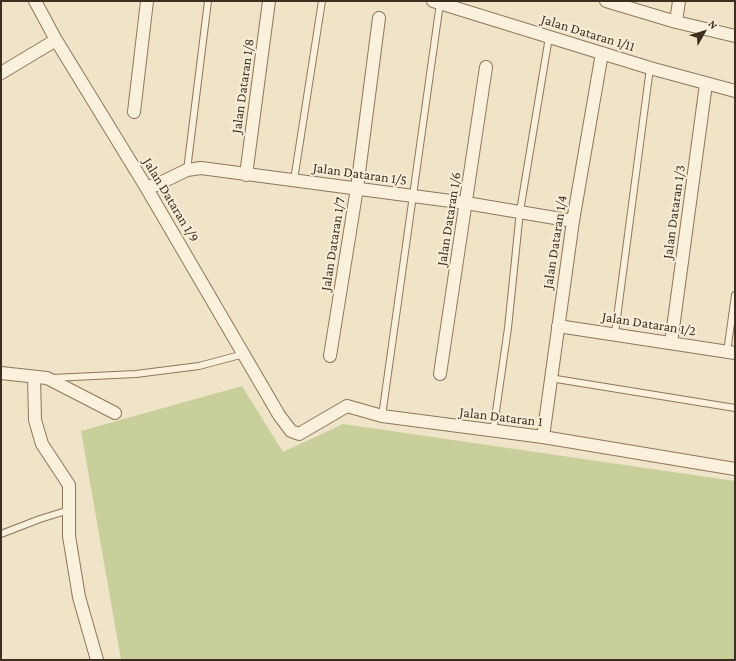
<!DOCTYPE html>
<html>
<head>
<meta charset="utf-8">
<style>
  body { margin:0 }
  #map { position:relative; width:736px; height:661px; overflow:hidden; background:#f0e4c8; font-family:"Crimson Pro",serif }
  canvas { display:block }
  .frame { position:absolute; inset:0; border:2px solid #3d2e20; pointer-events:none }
  .north { position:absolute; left:684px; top:12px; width:40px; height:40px; -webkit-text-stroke:3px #f7eed8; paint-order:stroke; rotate:51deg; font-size:11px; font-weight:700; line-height:16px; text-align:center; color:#3d2e20 }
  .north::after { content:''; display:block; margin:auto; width:14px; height:18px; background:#3d2e20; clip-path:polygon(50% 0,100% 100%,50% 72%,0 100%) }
</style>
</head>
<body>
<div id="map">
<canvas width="736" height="661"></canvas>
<div class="frame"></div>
<div class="north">N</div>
</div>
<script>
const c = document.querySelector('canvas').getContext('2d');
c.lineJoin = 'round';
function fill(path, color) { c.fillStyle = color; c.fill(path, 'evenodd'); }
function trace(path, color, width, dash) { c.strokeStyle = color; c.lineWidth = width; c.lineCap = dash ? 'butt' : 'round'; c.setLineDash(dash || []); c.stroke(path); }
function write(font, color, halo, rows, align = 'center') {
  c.font = font + ' "Crimson Pro",serif'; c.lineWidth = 4; c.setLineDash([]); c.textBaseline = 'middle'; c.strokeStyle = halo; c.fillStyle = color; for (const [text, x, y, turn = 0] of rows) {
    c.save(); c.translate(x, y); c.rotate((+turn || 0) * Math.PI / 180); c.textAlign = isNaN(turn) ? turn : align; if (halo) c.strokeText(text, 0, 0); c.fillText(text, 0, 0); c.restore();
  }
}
const green = new Path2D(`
  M242 386 283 452 343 424 735 481V660H121L81 431Z`);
const service = new Path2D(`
  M187 170 208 1
  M294 180 322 1
  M615 333 650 68
  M727 352 735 295
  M52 378 136 374 199 366 244 354
  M550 378 735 408
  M382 416 440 3
  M493 432 508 328 520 211 549 37
  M1 534 40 519 69 510`);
const minor = new Path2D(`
  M35 1 56 40 146 187 279 415 291 431 299 434 347 406 382 416 543 437 735 469
  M433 1 650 68 735 91
  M606 1 676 22 735 36
  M676 22 679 1
  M1 73 56 40
  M134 112 147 1
  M246 175 269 1
  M146 187 156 185 187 170 201 168 466 203 573 221
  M558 326 735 353
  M671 343 706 84
  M330 356 357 188 379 18
  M1 373 47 378 115 413
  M440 374 486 67
  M34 377 35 420 42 444 69 485V536L79 597 97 660
  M543 437 573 221 602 53`);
const streetNames = [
  ["Jalan Dataran 1/11",588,33,17],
  ["Jalan Dataran 1/8",243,86,-82],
  ["Jalan Dataran 1/5",360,174,8],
  ["Jalan Dataran 1/9",171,200,59],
  ["Jalan Dataran 1/3",674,212,-82],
  ["Jalan Dataran 1/6",449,219,-81],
  ["Jalan Dataran 1/4",555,242,-81],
  ["Jalan Dataran 1/7",333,244,-81],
  ["Jalan Dataran 1/2",649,324,9],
  ["Jalan Dataran 1",501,417,7]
];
fill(green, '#c9cf9b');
trace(service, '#8d765c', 8);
trace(minor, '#8d765c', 14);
trace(service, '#faf1dc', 6);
trace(minor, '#faf1dc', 12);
write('14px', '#3d2e20', '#f7eed8', streetNames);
</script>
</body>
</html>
